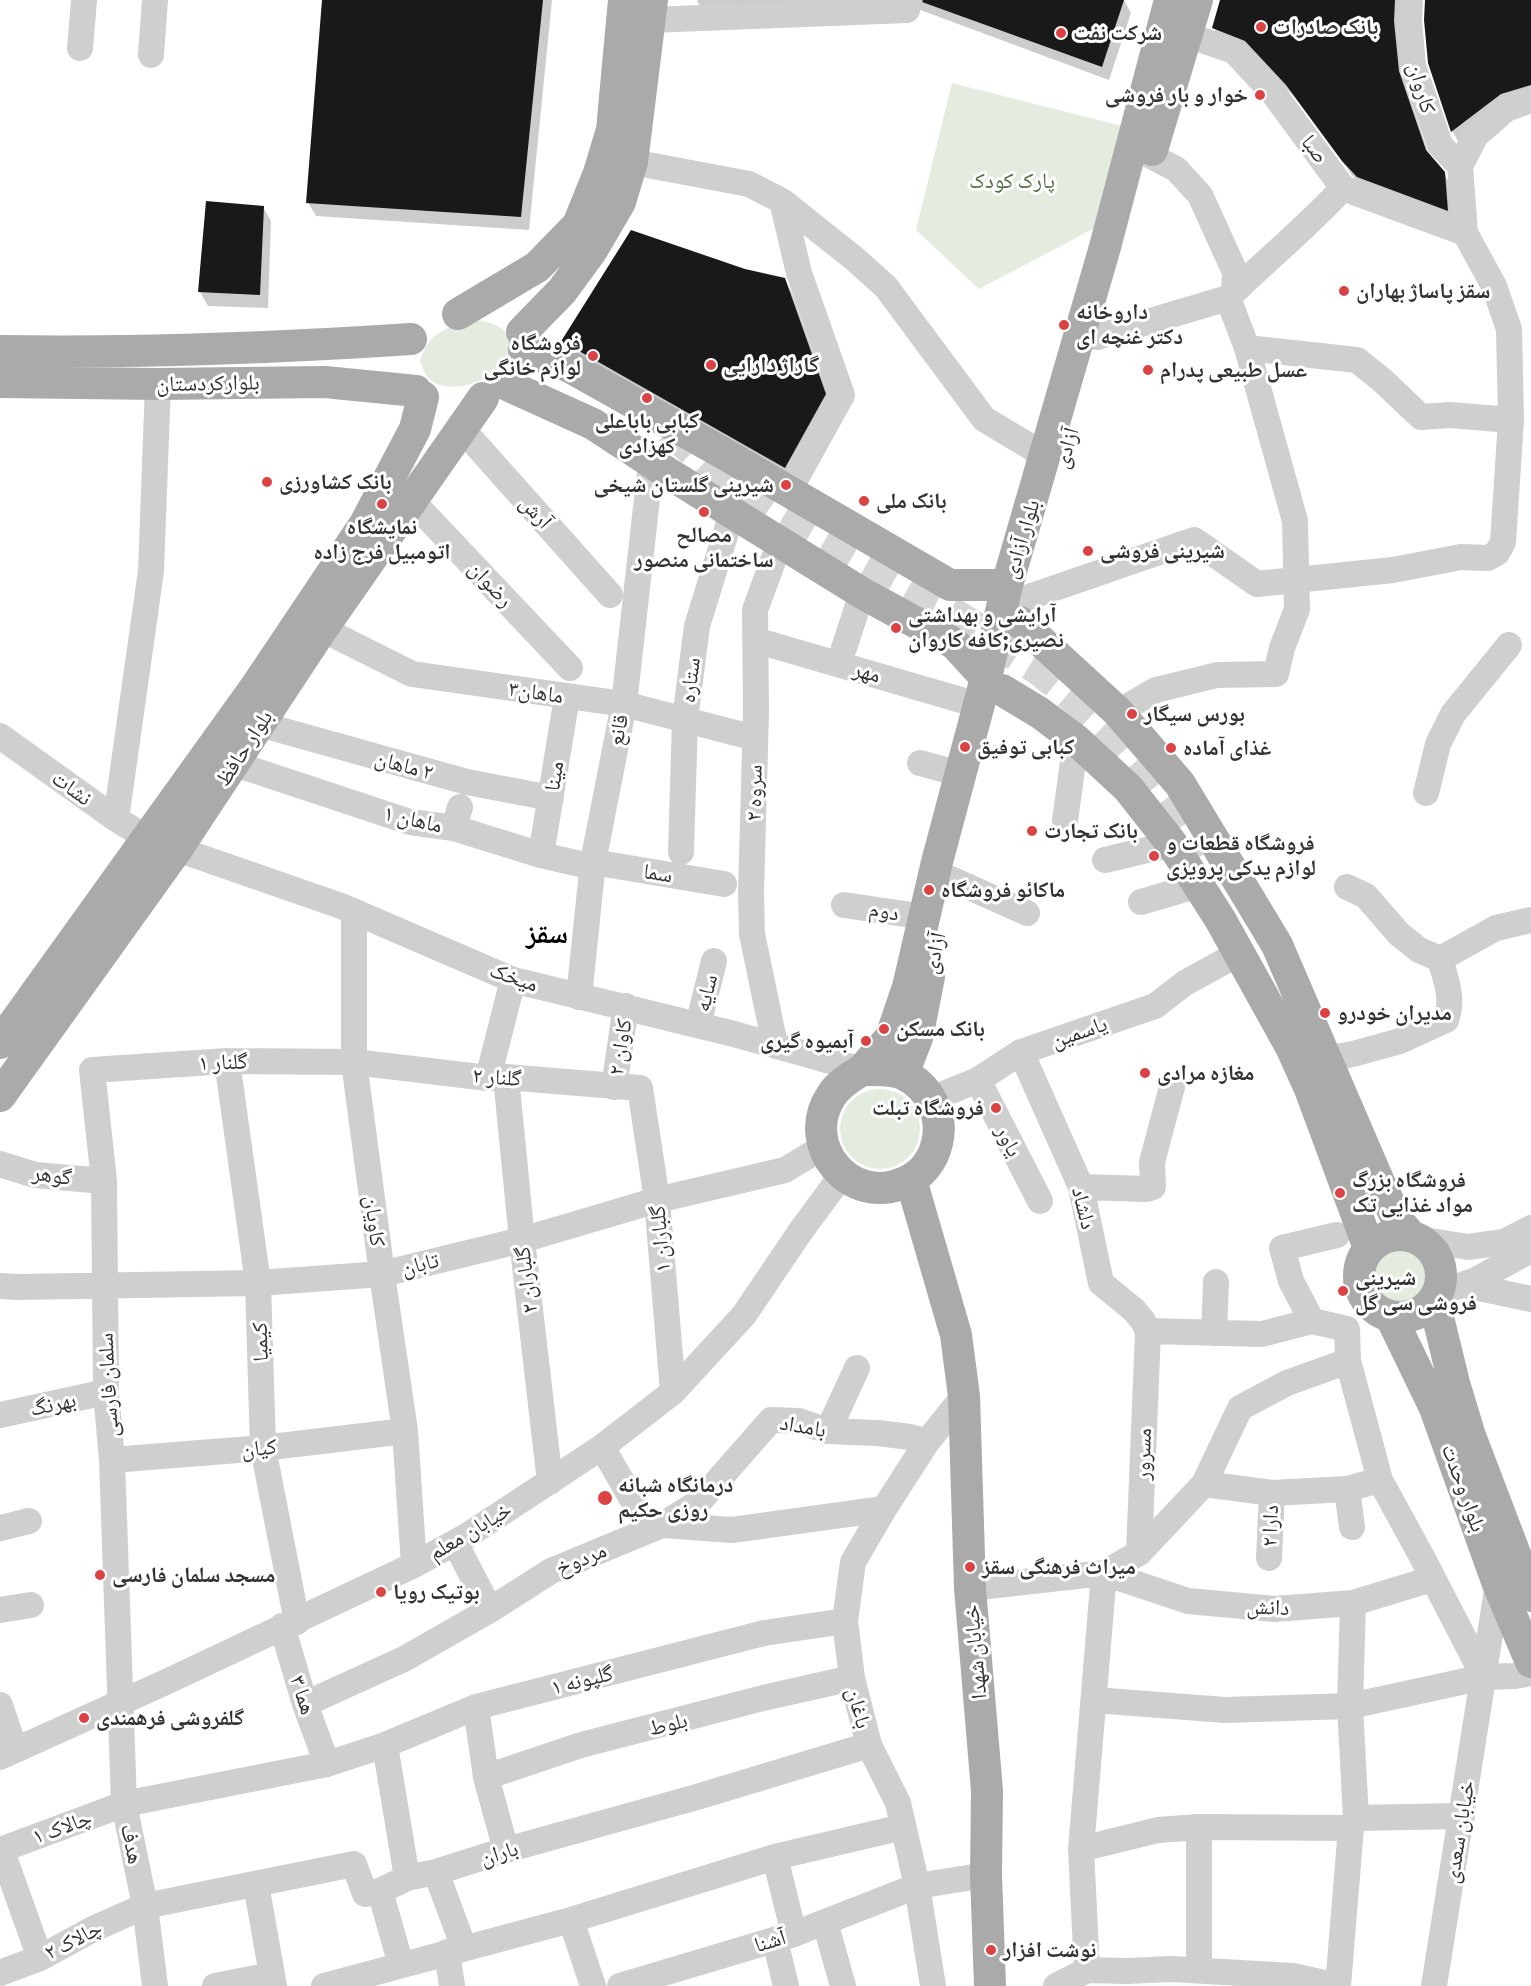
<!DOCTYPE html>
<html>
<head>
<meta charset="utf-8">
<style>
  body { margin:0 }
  canvas { display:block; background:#fff }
</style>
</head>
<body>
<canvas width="1531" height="1986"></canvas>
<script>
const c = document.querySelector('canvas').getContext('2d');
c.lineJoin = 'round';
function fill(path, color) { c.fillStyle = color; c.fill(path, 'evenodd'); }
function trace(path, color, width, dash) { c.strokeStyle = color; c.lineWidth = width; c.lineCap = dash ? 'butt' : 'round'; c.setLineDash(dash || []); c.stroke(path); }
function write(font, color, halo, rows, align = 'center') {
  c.font = font + ' Commissioner,"Noto Naskh Arabic",sans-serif'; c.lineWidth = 6; c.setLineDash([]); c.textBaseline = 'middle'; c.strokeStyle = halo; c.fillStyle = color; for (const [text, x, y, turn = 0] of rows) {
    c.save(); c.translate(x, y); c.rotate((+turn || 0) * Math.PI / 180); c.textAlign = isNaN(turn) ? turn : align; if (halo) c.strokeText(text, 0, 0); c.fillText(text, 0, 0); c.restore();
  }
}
const green = new Path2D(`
  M952 83 1130 128 1110 220 979 289 916 230Z
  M472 320C479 321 488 321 495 325 547 350 461 409 428 378 425 374 422 366 420 361 430 331 444 329 472 320Z
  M840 1129a40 40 0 1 1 80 0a40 40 0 1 1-80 0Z
  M1367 1277a32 32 0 1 1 64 0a32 32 0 1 1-64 0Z`);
const shadow = new Path2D(`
  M324 0H552L529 230 316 216 308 202Z
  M697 0H1124L1131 13 1109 80 915 8 705 17Z
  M1222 0H1411L1401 36 1405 83 1430 158 1444 173 1452 188 1455 223 1366 190 1352 175 1296 99 1254 54 1222 41 1214 28Z
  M1425 0H1531V100L1460 145 1453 132 1429 63Z
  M263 207 271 221 268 308 208 306 200 292Z
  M745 270 784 279 792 293 833 408 792 481 569 357 561 343Z`);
const building = new Path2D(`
  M322 0H543L521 217 306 203Z
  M923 0H1124L1102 67 922 2Z
  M1220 0H1395L1394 21 1399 71 1426 150 1445 172 1448 211 1357 177 1342 161 1286 85 1245 41 1212 28Z
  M1425 0H1531V85L1501 94 1451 132 1428 63 1424 20Z
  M206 201 264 206 260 295 198 292Z
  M631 230 745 269 785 278 826 394 785 468 579 351 560 343Z`);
const majorTunnel = new Path2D(`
  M670 429 718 475 774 514 935 605C965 619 986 635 1013 653 1024 661 1037 667 1047 676 1109 724 1164 786 1206 853`);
const minor = new Path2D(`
  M1410 0 1409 20 1413 66 1440 145 1460 166
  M650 20 907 10
  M1187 35 1234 51 1274 94 1343 188 1465 233
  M80 48 84 0
  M151 55 155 0
  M632 162 749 184 782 201 799 273 842 395 789 491
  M782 201 856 260 886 287 984 419 1039 452 1046 453
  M1234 292C1270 257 1309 225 1343 188
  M1097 337 1228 298
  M1247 348 1357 360 1382 380 1421 417 1450 415 1511 420
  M462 429 610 595
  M412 501 570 668
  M1026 598 1194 540 1257 584 1393 570 1461 557 1488 558 1497 553 1503 542 1511 420 1509 329 1494 286 1465 233 1460 166 1476 135 1489 124 1506 109 1531 100
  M322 629 412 674 624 704 755 738
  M755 640 978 705
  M844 648 862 593
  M1118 712 1156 690 1217 675 1276 674 1282 648 1297 609 1295 521 1247 348 1228 298 1234 292 1235 272 1200 195 1176 169 1151 156
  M259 724 467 782 551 798
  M0 736 116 819 147 838
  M920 763 960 774
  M235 764 410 822 454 828 541 855 593 867
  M1426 793 1438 744 1453 714 1509 645
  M116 819 151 571 158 384
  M1065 821 1076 740
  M454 828 460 807
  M177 849 341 906 513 980 734 1034 862 1070
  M681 852 685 719 697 626 732 513
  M541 855 567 697
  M1105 860 1172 844
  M593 862 724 884
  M951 879 1027 913
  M1347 887 1366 896 1399 934 1419 950 1440 959
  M1141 902 1199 885
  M844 905 925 917
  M354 911V1062L382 1274 405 1431 414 1565
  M579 997 593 862 624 704 651 463
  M698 1025 714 961
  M775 1045 752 934 751 893 756 712 755 610 780 542
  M1021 1052 1081 1187 1101 1283 1134 1310 1143 1321 1148 1331 1139 1553
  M1325 1059 1353 1054 1400 1041 1446 1020C1454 999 1446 980 1440 959L1496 928 1531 920
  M227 1061 258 1283 263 1448 297 1622
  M506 1077 522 1240 550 1482
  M488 1078 513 980
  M978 1080 1040 1201
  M614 1087 626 1006
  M931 1099 978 1080 1021 1052 1155 1006 1185 983 1225 961
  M0 1164 35 1175 104 1181
  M1081 1187 1147 1189 1153 1187 1152 1162 1172 1087
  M1418 1239 1468 1247 1504 1242 1531 1228
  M1465 1285 1531 1299
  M0 1286 17 1287 258 1283 382 1274 522 1240 657 1200 785 1170 823 1147
  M1437 1294 1476 1280 1531 1250
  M1312 1321 1291 1281 1282 1248 1337 1235
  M1214 1333 1216 1282
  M1348 1361 1380 1480 1422 1557 1484 1677
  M0 1415 106 1392
  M828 1431 857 1368
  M927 1442 884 1509 853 1562 845 1621 852 1678 869 1745 898 1803 917 1886 933 1986
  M602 1447 650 1530
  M112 1460 263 1448 405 1431
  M1204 1484 1272 1493 1347 1489 1380 1480
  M1347 1489 1352 1527
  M662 1525 699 1502 771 1420 799 1421 828 1431 877 1433 910 1437 927 1442 964 1396
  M0 1528 29 1521
  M461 1554 490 1610
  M1269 1558 1272 1493
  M970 1588 1104 1573 1139 1553 1204 1484 1240 1408 1287 1383 1348 1361 1347 1329 1312 1321 1262 1334 1148 1331
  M0 1610 31 1605
  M282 1626 305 1704 327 1764
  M1094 1700 1225 1710 1350 1706 1484 1677 1515 1676 1531 1673
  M305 1704 404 1659 490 1610 551 1571 662 1525 732 1530 884 1509
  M0 1705 15 1750
  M476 1707 486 1777 506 1850
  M385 1745 407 1878
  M0 1757 166 1682 414 1565 465 1537 602 1447 673 1392 744 1315 800 1232 842 1175
  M486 1777 581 1745 763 1698 852 1678
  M1356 1818 1462 1816
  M1 1849 40 1958
  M1081 1849 1158 1830 1199 1827 1351 1828
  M0 1850 124 1804 327 1764 385 1745 476 1707 764 1633 845 1621
  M775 1857 794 1934
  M436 1872 464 1948
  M256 1884 274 1986
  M380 1891 401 1965
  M571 1920 593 1986
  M825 1922 843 1986
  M775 1940 786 1986
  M447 1952 452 1986
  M1199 1969V1827
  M1087 1970 1081 1849 1104 1573 1188 1601 1275 1609 1353 1603 1432 1579
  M0 1973 40 1958 93 1929 145 1906 354 1864 365 1894 380 1891 407 1878 436 1872 506 1850 697 1797 869 1745
  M155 1986 145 1906 124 1804 112 1460 106 1392 104 1181 92 1070 227 1061 354 1062 488 1078 506 1077 640 1088 657 1200 673 1392
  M215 1986 271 1975
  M324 1986 571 1920 775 1857 903 1827
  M620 1986 794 1934 917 1886 986 1875
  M1056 1986 1087 1970 1127 1971 1171 1969 1293 1976 1338 1986
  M1338 1986 1351 1828 1356 1818 1350 1706 1353 1603
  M1434 1986 1498 1584`);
const major = new Path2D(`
  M1152 150 1197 0
  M458 314 537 267 578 225 599 173 612 130 624 0
  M522 332 562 291 592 250 620 202 632 162 652 0
  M524 350 570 367 721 452 950 585H1007
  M0 351C136 353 275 348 411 339
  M0 382 158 384 325 382 416 391
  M507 385 593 424 663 470 862 593 955 644 986 678
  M1020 622 1118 712 1180 784 1277 945 1379 1182 1398 1221 1411 1236
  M1002 690 1040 713 1076 740 1128 788 1172 844 1220 919 1291 1047 1310 1089 1369 1248
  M0 1043 257 685 365 524 415 429 423 397
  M862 1070 891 1037 908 987 937 862 986 678 1007 585 1105 247 1170 0
  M862 1070C876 1070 891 1069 903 1074 929 1086 944 1115 937 1143 933 1161 921 1176 903 1183 850 1206 799 1145 831 1096 838 1084 851 1077 862 1070Z
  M903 1074 917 1038 929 977
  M0 1096 177 849 322 629 483 398
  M911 1180 956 1335 964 1396 970 1588 987 1791 986 1875 990 1986
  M1359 1276a41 41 0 1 1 82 0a41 41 0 1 1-82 0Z
  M1434 1301 1454 1383 1470 1436 1531 1596
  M1391 1317 1435 1408 1498 1584 1531 1662`);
const markers = [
  [1261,27,6,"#db4244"],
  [1061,33,6,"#db4244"],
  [1260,95,6,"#db4244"],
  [1344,291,6,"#db4244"],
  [1064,325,6,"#db4244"],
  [593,356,6,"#db4244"],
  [711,365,6,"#db4244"],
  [1148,370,6,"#db4244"],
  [647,398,6,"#db4244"],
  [267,482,6,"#db4244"],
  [786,485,6,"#db4244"],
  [864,501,6,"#db4244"],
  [382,504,6,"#db4244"],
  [704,512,6,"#db4244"],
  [1088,551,6,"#db4244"],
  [896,628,6,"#db4244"],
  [1132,714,6,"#db4244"],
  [965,747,6,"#db4244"],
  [1171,748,6,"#db4244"],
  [1032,831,6,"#db4244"],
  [1154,856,6,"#db4244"],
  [929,890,6,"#db4244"],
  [1325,1013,6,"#db4244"],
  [884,1029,6,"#db4244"],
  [866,1041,6,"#db4244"],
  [1145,1073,6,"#db4244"],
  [996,1108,6,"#db4244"],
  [1340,1193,6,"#db4244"],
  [1343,1291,6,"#db4244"],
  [605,1498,8,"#db4244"],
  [970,1567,6,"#db4244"],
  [100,1575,6,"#db4244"],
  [381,1592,6,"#db4244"],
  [84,1718,6,"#db4244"],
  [991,1950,6,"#db4244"]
];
const poiNames = [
  ["بانک صادرات",1273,27],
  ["شرکت نفت",1073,33],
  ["خوار و بار فروشی",1248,95,"right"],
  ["سقز پاساژ بهاران",1356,291],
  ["داروخانه",1076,312],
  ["دکتر غنچه ای",1076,337],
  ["فروشگاه",581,343,"right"],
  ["لوازم خانگی",581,368,"right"],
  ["گاراژ دارایی",723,365],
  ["عسل طبیعی پدرام",1160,370],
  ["کبابی باباعلی",647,421,"center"],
  ["کهزادی",647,446,"center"],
  ["بانک کشاورزی",279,482],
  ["شیرینی گلستان شیخی",774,485,"right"],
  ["بانک ملی",876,501],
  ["نمایشگاه",382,527,"center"],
  ["اتومبیل فرج زاده",382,552,"center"],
  ["مصالح",704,535,"center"],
  ["ساختمانی منصور",704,560,"center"],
  ["شیرینی فروشی",1100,551],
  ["آرایشی و بهداشتی",908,615],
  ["نصیری;کافه کاروان",908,640],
  ["بورس سیگار",1144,714],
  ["کبابی توفیق",977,747],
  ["غذای آماده",1183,748],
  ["بانک تجارت",1044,831],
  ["فروشگاه قطعات و",1166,843],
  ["لوازم یدکی پرویزی",1166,868],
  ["ماکائو فروشگاه",941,890],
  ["مدیران خودرو",1337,1013],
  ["بانک مسکن",896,1029],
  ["آبمیوه گیری",854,1041,"right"],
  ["مغازه مرادی",1157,1073],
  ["فروشگاه تبلت",984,1108,"right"],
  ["فروشگاه بزرگ",1352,1180],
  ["مواد غذایی تک",1352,1205],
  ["شیرینی",1355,1278],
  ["فروشی سی گل",1355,1303],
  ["درمانگاه شبانه",618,1485],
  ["روزی حکیم",618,1510],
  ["میراث فرهنگی سقز",982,1567],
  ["مسجد سلمان فارسی",112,1575],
  ["بوتیک رویا",393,1592],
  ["گلفروشی فرهمندی",96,1718],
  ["نوشت افزار",1003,1950]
];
const streetNames = [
  ["کاروان",1422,88,74],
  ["صبا",1315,149,53],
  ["بلوارکردستان",208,383,-1],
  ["آزادی",1066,448,-74],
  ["آرش",536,512,48],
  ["بلوار آزادی",1021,539,-73],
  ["رضوان",491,584,47],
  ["مهر",867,672,16],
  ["ستاره",690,680,-83],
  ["ماهان۳",536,692,8],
  ["قانع",618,730,-79],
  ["بلوار حافظ",244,748,-57],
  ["٢ ماهان",404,765,15],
  ["مینا",554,776,-81],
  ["نشات",72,788,36],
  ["سروه ۲",754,793,-89],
  ["ماهان ۱",413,819,13],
  ["سما",658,873,9],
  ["دوم",884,911,9],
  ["آزادی",934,953,-78],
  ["میخک",514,977,19],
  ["سایه",706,993,-76],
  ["یاسمین",1079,1032,-19],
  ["کاوان ۲",620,1047,-81],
  ["گلنار ۱",223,1062,-2],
  ["گلنار ۲",497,1077,4],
  ["یاور",1009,1141,63],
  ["گوهر",52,1175,8],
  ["دلشاد",1084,1208,76],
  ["کاویان",375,1221,83],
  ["گلباران ۱",660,1239,-95],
  ["تابان",420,1264,-14],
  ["گلباران ۲",526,1280,-97],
  ["کیمیا",260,1342,-92],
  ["سلمان فارسی",108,1385,-93],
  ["بهرنگ",53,1404,-12],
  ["بامداد",803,1426,10],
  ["کیان",259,1448,-6],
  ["مسرور",1143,1454,-88],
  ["بلوار وحدت",1464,1488,70],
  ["دارا ۲",1270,1526,-88],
  ["خیابان معلم",470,1531,-31],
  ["مردوخ",581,1559,-23],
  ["دانش",1268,1607,2],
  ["خیابان شهدا",975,1652,-95],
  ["گلپونه ۱",582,1680,-14],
  ["هما ۳",303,1695,72],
  ["باغان",859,1708,75],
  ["بلوط",668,1724,-14],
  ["چالاک ۱",62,1827,-20],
  ["خیابان سعدی",1459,1832,-81],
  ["هدف",132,1844,78],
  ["باران",499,1853,-17],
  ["چالاک ۲",73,1940,-27],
  ["آشنا",770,1941,-17]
];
const parkNames = [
  ["پارک کودک",1012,181]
];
const districtNames = [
  ["سقز",547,934]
];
fill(green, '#e4ebdf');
fill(shadow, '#0003');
fill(building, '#191919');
trace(majorTunnel, '#d6d6d6', 32, [32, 16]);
trace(minor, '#cfcfcf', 26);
trace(major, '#aaa', 32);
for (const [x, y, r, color] of markers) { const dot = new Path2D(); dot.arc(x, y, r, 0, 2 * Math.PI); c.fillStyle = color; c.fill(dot); trace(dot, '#fff', 2); }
write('bold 22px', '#323232', '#fff', poiNames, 'left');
write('22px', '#323232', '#fff', streetNames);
write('22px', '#536c41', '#fff', parkNames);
write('bold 28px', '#000', '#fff', districtNames);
</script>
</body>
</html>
